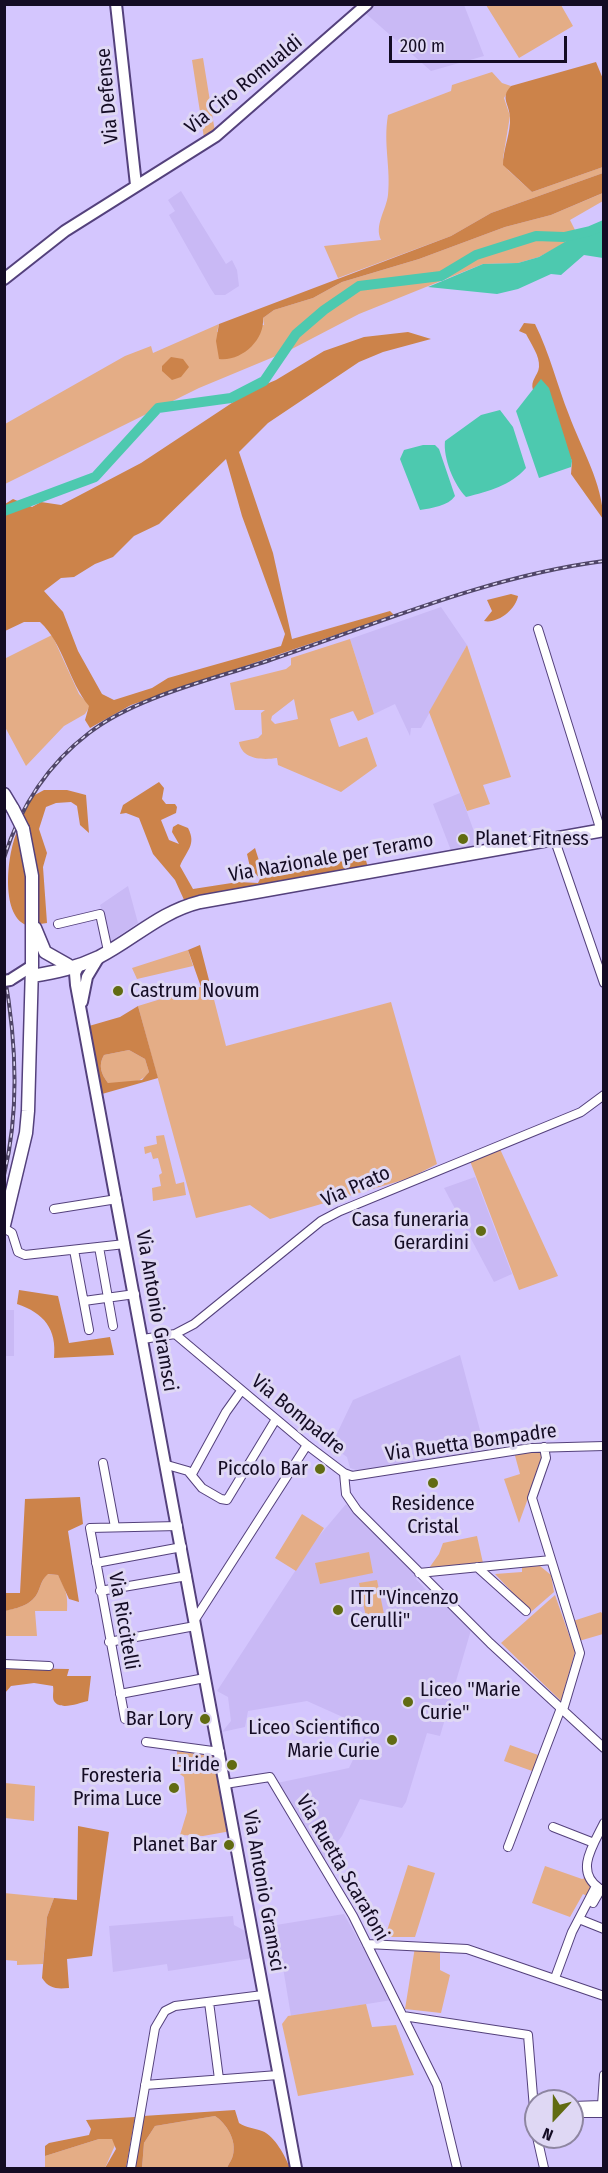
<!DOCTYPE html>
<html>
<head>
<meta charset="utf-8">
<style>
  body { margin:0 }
  #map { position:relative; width:608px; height:2173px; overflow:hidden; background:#d4c6fe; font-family:"Fira Sans Condensed",sans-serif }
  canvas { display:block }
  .frame { position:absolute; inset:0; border:6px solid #140c24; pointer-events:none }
  .north { position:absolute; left:524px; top:2089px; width:60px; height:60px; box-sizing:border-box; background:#dfd8f4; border:2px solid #8e86a1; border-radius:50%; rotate:202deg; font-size:16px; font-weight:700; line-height:24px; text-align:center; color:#140c24 }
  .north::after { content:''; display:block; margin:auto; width:21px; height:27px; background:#616b12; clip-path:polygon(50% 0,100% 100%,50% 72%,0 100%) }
  .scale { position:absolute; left:389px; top:36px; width:178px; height:27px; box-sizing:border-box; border:3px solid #140c24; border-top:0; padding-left:8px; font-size:18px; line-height:21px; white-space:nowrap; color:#140c24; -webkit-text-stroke:4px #dfd8f4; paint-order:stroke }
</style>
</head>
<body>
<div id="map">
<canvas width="608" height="2173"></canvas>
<div class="frame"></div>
<div class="north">N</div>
<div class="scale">200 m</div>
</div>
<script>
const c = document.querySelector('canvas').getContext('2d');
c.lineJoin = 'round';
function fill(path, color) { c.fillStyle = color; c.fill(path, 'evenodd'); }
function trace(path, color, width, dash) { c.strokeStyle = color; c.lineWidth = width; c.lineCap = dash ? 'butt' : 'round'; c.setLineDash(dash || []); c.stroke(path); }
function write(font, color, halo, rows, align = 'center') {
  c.font = font + ' "Fira Sans Condensed",sans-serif'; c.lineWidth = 6; c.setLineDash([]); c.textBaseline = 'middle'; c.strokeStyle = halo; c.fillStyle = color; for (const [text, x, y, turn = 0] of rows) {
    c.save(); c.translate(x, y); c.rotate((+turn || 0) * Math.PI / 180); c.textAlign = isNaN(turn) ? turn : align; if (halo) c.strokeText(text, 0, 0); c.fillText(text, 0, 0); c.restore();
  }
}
const built = new Path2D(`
  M373 5H464L484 56 431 71 364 12Z
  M181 191 226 264 232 260 237 270 239 286 225 295H215L211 289 169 215 175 211 168 200Z
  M441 607 467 645 421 728H411L410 736 395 704 374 714 350 639Z
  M460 793 480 848 452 853 433 804Z
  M128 886 138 923 111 941 100 905Z
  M475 1177 512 1274 494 1282 444 1188Z
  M4 1310H14V1356H5Z
  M460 1355 485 1449 409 1465 359 1471 350 1468 347 1457 331 1446 353 1400Z
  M346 1504 417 1574 416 1579 427 1591 431 1589 471 1630 440 1736 427 1733 406 1802 402 1808 360 1799 342 1836 324 1860 277 1783 349 1768 365 1735V1727L307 1701 248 1711 245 1727 222 1732 231 1721 228 1697 217 1691 314 1542Z
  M344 1914 392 2000 291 2016 276 1925Z
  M233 1916 234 1925 245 1931 249 1930 253 1958 168 1971 167 1964 113 1972 109 1926Z`);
const green = new Path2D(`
  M486 5H561L573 26 519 58Z
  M203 58 215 132 204 138 192 60Z
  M492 72 502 83 511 86 504 98 510 116 503 158 508 170 532 192 603 167V173L491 213 451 236 338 278 324 246 381 240C374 225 386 211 388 195 391 168 383 144 388 115L451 91 452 85Z
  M603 193V201L570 220 578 236 539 257 518 263 483 264 359 314 288 351 199 388 5 484V424L125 356 151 346 153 353 219 324 217 332 264 325 263 318 274 310 313 298 342 282 419 259 505 227 551 215Z
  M52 635 79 694 90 706 85 714 64 726 26 766 5 727 4 659Z
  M350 639 374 714 358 721 353 711 330 719 339 747 367 737 377 766 341 792 278 765 277 758C263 760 242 760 239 742L258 738 262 734 261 713 265 710H235L230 683 286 669 291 665V658ZM294 699 298 719 275 724 271 720 272 716Z
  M467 645 511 777 483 785 490 804 467 811 429 712Z
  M188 950 193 966 137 979 132 968Z
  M210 984 226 1046 391 1002 437 1164 410 1178 270 1219 250 1205 196 1218 138 1006Z
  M129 1050 145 1059 149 1072C141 1085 122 1084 108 1083 101 1074 98 1065 104 1055Z
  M164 1135 176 1184 184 1182 186 1195 153 1201 152 1188 161 1186 159 1175 162 1173 158 1158 153 1159 151 1152 145 1154 144 1147 157 1144 156 1136Z
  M500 1149 558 1276 519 1290 470 1161Z
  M548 1449 543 1457 519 1523 504 1479 520 1474 514 1452Z
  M302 1514 324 1528 296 1571 275 1558Z
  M477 1536 483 1563 427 1571 439 1554 443 1543Z
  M369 1552 373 1573 320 1584 315 1563Z
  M540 1566 551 1575 554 1592 531 1612 495 1574 522 1572V1567Z
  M47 1574 58 1575C66 1590 68 1595 67 1611H35L37 1636H5L4 1611C18 1608 32 1605 38 1592 41 1585 42 1580 47 1574Z
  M377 1580 384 1614 366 1617 359 1583Z
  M555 1595 575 1652 561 1701 501 1643Z
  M601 1612 603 1615V1634L579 1641 573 1621Z
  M510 1745 541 1756 535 1772 504 1761Z
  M177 1751 217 1757 231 1831 203 1836 180 1835 187 1812 184 1777 177 1772Z
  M5 1783 35 1786 34 1821 5 1818Z
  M408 1865 435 1873 415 1937H385Z
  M545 1866 582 1879 585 1878 591 1888 587 1896 583 1894 570 1917 532 1903Z
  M4 1893 54 1898 47 1917 43 1964 17 1965V1961L5 1960Z
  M415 1947H440V1970L450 1975 441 2013 405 2009Z
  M366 2004 372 2027 396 2025 414 2075 298 2096 282 2024 288 2016Z
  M215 2116C226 2123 237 2140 233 2155 232 2160 229 2163 227 2168H142L144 2143 155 2126Z
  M99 2139H112L116 2143 105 2168H45V2156Z`);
const forest = new Path2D(`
  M596 62 603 79V167L532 192 503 165C503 149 511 133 510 117 509 103 500 98 511 86Z
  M603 173V193L598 195 551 215 505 227 419 259 342 282 313 298 274 310 263 318C265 340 241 362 219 359L216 341 219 324 451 236 491 213Z
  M524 323 535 324C550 354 557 385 569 415 581 448 603 484 603 519L571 474 572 461 536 388 533 390C530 380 538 376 539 367 540 356 531 344 526 334L519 331Z
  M408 332 431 339 383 352 359 362 268 423 239 452 273 553 292 639 390 611 394 615 131 705 90 728 85 720 89 706C68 681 64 644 40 622H24L5 631V504L13 499 32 507 41 502 61 505 141 463 250 391 276 380 324 351 364 337ZM226 459 242 516 285 634 281 646 168 678 152 688 114 700 102 694 78 651 63 612 44 591 61 578 74 577 95 564 113 557 134 536 159 524Z
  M171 357 183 359 189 367 181 377 172 380 162 371V366Z
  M511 594 518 596C516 609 498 624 484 621L492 611 487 600Z
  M159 782 164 788 162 799 166 804H175L177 807 176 813 161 820 169 840 179 844 172 832 173 827 178 824 188 828C197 845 186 851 180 866L193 889 238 882 258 883 260 879 250 867 247 854 255 848 261 867 268 875 365 857 369 871 185 902 175 880 153 854 139 818 126 813 120 814 123 805Z
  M44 790H67L86 795 89 833 80 825 77 806 71 802 56 803 46 807 39 829 47 853 43 867 47 923 40 924 36 921 22 817 33 796Z
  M18 829C31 848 27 900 26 925 0 914 7 853 18 829Z
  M200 945 210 984 201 987 188 950Z
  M138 1006 158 1078 102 1094 89 1026 120 1017ZM129 1050 145 1059 149 1072 142 1080 108 1083C101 1074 98 1065 104 1055Z
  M19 1290 58 1296 69 1343 110 1337 114 1355 54 1358C57 1329 44 1313 17 1304Z
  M80 1497 83 1524 68 1531 79 1602 69 1599 58 1575 48 1574C42 1579 41 1585 38 1592 32 1605 18 1608 5 1611V1593H20L25 1499Z
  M5 1668 69 1669 67 1676H91L88 1701C79 1703 60 1711 54 1701 52 1697 54 1691 53 1686L34 1683 11 1686 5 1693Z
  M78 1826 109 1832 92 1956 67 1959 69 1988C57 1989 49 1989 42 1978L47 1917 54 1898 77 1900Z
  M235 2110 239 2123C247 2128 254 2128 262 2131 275 2136 285 2156 290 2168H227C229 2163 232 2160 233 2155 237 2140 226 2123 215 2116L155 2126 144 2143 142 2168H134L143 2116Z
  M135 2117 126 2168H105L116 2149 112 2139H99L45 2156V2146L49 2143 89 2135 91 2129 86 2120Z`);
const water = new Path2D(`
  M603 230V258L584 255 561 275 551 274 518 289 497 294 428 287 483 264 518 263 539 257 570 239Z
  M541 379 549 388 572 461 571 467 539 478 516 411Z
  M500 410 513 427 526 468C510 486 489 491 466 497 454 485 443 458 445 441L481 415Z
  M423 445H435L439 449 455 496C448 506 432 508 420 510L400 459 404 450Z`);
const river = new Path2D(`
  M4 511 95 477 158 408 231 398 264 381 296 334 324 310 359 286 441 276 476 255 536 236 564 237 590 231 604 225`);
const street = new Path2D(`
  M538 629 601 831
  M554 838 604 983
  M58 924 100 914 108 951
  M54 1209 117 1199
  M4 1228 12 1233 18 1252 25 1255 125 1244
  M99 1247 113 1326
  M74 1250 89 1330
  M84 1301 135 1294
  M175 1334 307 1445 344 1473 352 1476 531 1448 604 1446
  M143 1339 175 1334 194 1324 321 1221 340 1211 581 1112 604 1095
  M544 1447 546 1458 532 1498 580 1653 563 1710
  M103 1463 115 1527
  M167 1465 188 1471 202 1488 221 1499 227 1500 276 1419
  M344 1473 346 1494 357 1510 490 1643 604 1748
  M192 1474 226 1412 241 1391
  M96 1563 182 1547
  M477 1567 526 1611
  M419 1573 551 1560
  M100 1591 187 1576
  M194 1621 307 1445
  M109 1642 195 1626
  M4 1664 49 1666
  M120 1694 205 1678
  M125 1719 90 1528 178 1526
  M146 1742 220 1752
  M225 1784 270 1777 353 1916 437 2085 457 2168
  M553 1827 594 1843
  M508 1847 561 1708
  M599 1888C574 1871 594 1844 604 1823
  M593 1903 601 1889
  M579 1919 604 1929
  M367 1944 467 1949 604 1996
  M555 1978 572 1932 596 1886
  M209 2002 219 2079
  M403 2016 528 2035 536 2133
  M145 2085 278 2075
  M602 2105 604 2075
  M572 2106 602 2105V2113H584L583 2106
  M537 2137 544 2168
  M131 2168 155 2028 165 2011 175 2006 263 1995`);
const secondary = new Path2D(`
  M116 4 136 185
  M4 279 65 231 216 136 367 4
  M79 965 75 973 76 985 296 2168
  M10 980 32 966
  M82 1002 87 977 99 957`);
const primary = new Path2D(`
  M4 794 13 809
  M35 928 45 952 68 965
  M32 976C56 972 76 968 99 957 134 939 160 912 200 902L604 830
  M4 1225 26 1133 28 1111 32 966V876L23 829`);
const rail = new Path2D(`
  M4 858C20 807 47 765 89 733 135 697 214 679 270 660 379 623 489 576 604 561
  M4 972C16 1038 20 1109 4 1175`);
const secondaryBridge = new Path2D(`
  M4 981 10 980`);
const primaryBridge = new Path2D(`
  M13 809 23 829`);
const markers = [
  [463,839,6,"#616b12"],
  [118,991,6,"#616b12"],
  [481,1231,6,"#616b12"],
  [320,1469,6,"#616b12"],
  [433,1483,6,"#616b12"],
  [338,1610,6,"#616b12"],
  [408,1702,6,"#616b12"],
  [205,1719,6,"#616b12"],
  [392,1740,6,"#616b12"],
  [232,1765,6,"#616b12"],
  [174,1788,6,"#616b12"],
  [229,1845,6,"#616b12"]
];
const streetNames = [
  ["Via Ciro Romualdi",244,85,-39],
  ["Via Defense",108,96,-95],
  ["Via Nazionale per Teramo",331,858,-10],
  ["Via Prato",356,1187,-24],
  ["Via Antonio Gramsci",156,1311,80],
  ["Via Bompadre",298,1415,39],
  ["Via Ruetta Bompadre",471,1443,-8],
  ["Via Riccitelli",123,1621,80],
  ["Via Ruetta Scarafoni",342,1868,60],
  ["Via Antonio Gramsci",263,1891,80]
];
const poiNames = [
  ["Planet Fitness",475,839,"left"],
  ["Castrum Novum",130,991,"left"],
  ["Casa funeraria",469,1220],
  ["Gerardini",469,1243],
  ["Piccolo Bar",308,1469],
  ["Residence",433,1504,"center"],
  ["Cristal",433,1527,"center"],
  ["ITT \"Vincenzo",350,1598,"left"],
  ["Cerulli\"",350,1621,"left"],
  ["Liceo \"Marie",420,1690,"left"],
  ["Curie\"",420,1713,"left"],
  ["Bar Lory",193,1719],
  ["Liceo Scientifico",380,1728],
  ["Marie Curie",380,1751],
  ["L'Iride",220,1765],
  ["Foresteria",162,1776],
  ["Prima Luce",162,1799],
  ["Planet Bar",217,1845]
];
fill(built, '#c9b9f5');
fill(green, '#e4ad86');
fill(forest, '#cc834a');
fill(water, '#4dc9af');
trace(river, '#4dc9af', 10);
trace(street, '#54417c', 10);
trace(secondary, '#54417c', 14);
trace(primary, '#54417c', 15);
trace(street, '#fff', 8);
trace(secondary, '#fff', 10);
trace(primary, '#fff', 12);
trace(rail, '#504668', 4);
trace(rail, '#dfd8f4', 1.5, [4.5]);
trace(secondaryBridge, '#54417c', 14, []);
trace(primaryBridge, '#54417c', 15, []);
trace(secondaryBridge, '#fff', 10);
trace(primaryBridge, '#fff', 12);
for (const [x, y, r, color] of markers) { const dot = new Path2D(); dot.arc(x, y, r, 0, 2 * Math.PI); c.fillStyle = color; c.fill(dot); trace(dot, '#dfd8f4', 2); }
write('20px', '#140c24', '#dfd8f4', streetNames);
write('20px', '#140c24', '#dfd8f4', poiNames, 'right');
</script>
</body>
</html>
